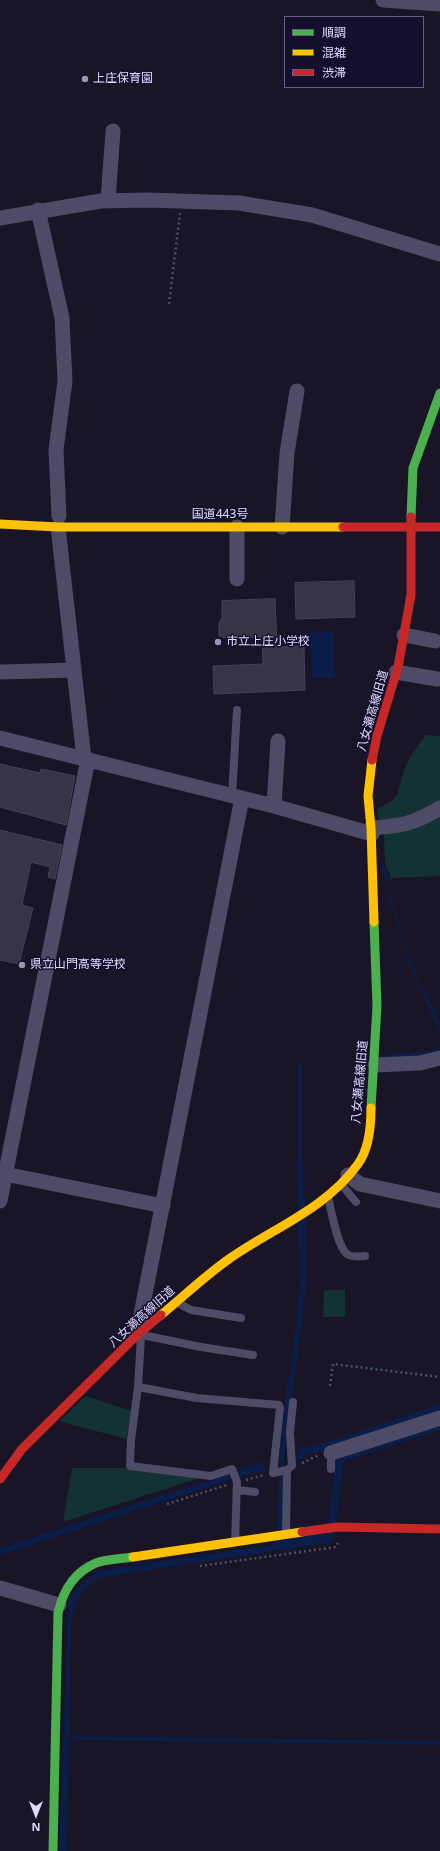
<!DOCTYPE html>
<html>
<head>
<meta charset="utf-8">
<style>
  body { margin:0 }
  #map { position:relative; width:440px; height:1851px; overflow:hidden; background:#191526; font-family:"Noto Sans","Noto Sans JP",sans-serif }
  canvas { display:block }
  .legend { position:absolute; left:284px; top:16px; width:140px; height:72px; box-sizing:border-box; background:#150f2c; border:1px solid #666080; margin:0; padding:5px 7px; list-style:none; font-size:12px; color:#e0daff }
  .legend li { display:flex; align-items:center; gap:8px; height:20px }
  .legend b { width:20px; border:1px solid #666080 }
  .north { position:absolute; left:16px; top:1795px; width:40px; height:40px; -webkit-text-stroke:3px #150f2c; paint-order:stroke; rotate:180deg; font-size:11px; font-weight:700; line-height:16px; text-align:center; color:#e0daff }
  .north::after { content:''; display:block; margin:auto; width:14px; height:18px; background:#e0daff; clip-path:polygon(50% 0,100% 100%,50% 72%,0 100%) }
</style>
</head>
<body>
<div id="map">
<canvas width="440" height="1851"></canvas>
<ul class="legend">
<li><b style="height:5px;background:#4caf50"></b>順調</li>
<li><b style="height:5px;background:#ffc107"></b>混雑</li>
<li><b style="height:5px;background:#c62828"></b>渋滞</li>
</ul>
<div class="north">N</div>
</div>
<script>
const c = document.querySelector('canvas').getContext('2d');
c.lineJoin = 'round';
function fill(path, color) { c.fillStyle = color; c.fill(path, 'evenodd'); }
function trace(path, color, width, dash) { c.strokeStyle = color; c.lineWidth = width; c.lineCap = dash ? 'butt' : 'round'; c.setLineDash(dash || []); c.stroke(path); }
function write(font, color, halo, rows, align = 'center') {
  c.font = font + ' "Noto Sans","Noto Sans JP",sans-serif'; c.lineWidth = 3; c.setLineDash([]); c.textBaseline = 'middle'; c.strokeStyle = halo; c.fillStyle = color; for (const [text, x, y, turn = 0] of rows) {
    c.save(); c.translate(x, y); c.rotate((+turn || 0) * Math.PI / 180); c.textAlign = isNaN(turn) ? turn : align; if (halo) c.strokeText(text, 0, 0); c.fillText(text, 0, 0); c.restore();
  }
}
const green = new Path2D(`
  M426 735 440 736V804L427 811 379 823 377 809 392 801 397 795 405 767 412 754Z
  M440 815V876L391 878 385 863 384 834Z
  M324 1290H345V1317H323Z
  M86 1396 131 1411 126 1439 59 1421Z
  M72 1468H126L199 1478 63 1522Z`);
const water = new Path2D(`
  M333 631 335 678 312 679 310 632Z
  M389 891C397 918 405 946 415 973 422 993 440 1010 440 1032L411 969 387 892Z
  M440 1049V1052L416 1056 381 1058 380 1056Z
  M298 1064H302V1159L306 1218V1287L283 1467H279L288 1377H290L300 1286 297 1173Z
  M440 1404V1412L308 1455 299 1460 296 1450 337 1439Z
  M440 1422V1430L344 1461 333 1542 103 1577C82 1585 74 1602 71 1623L67 1851H59L69 1596 97 1571 277 1544 279 1474 283 1473V1527L328 1524 335 1466 334 1462H336V1456Z
  M262 1461 265 1470 232 1479 0 1555V1548L237 1471Z`);
const stream = new Path2D(`
  M382 866 387 878
  M74 1738 440 1743`);
const building = new Path2D(`
  M354 581 355 617 296 619 295 583Z
  M275 599 277 647 304 646 305 690 214 694 213 666 263 664 262 637 223 638V636H219V623H220V620H222V601Z
  M0 764 40 773 41 769 75 776 66 825 0 807Z
  M0 830 62 845 55 879 48 877 50 867 31 862 22 905 33 908 19 964 0 960Z`);
const path = new Path2D(`
  M169 304 180 213
  M330 1386 333 1364 440 1377
  M302 1463 319 1455
  M246 1480 264 1475
  M167 1504 227 1485
  M200 1566 336 1547 338 1543`);
const lane = new Path2D(`
  M232 796 237 710
  M341 1184 356 1202
  M328 1197C331 1209 337 1246 347 1254 352 1258 359 1256 365 1256
  M178 1303 191 1310 241 1318
  M142 1335 201 1347 253 1355
  M141 1336 138 1387 197 1398 279 1405 280 1408 273 1473 287 1470 292 1466 290 1433 293 1402
  M138 1387 131 1440 130 1466 211 1476 232 1469 237 1482 235 1542
  M331 1469V1453
  M237 1490 255 1492
  M286 1534 287 1470`);
const street = new Path2D(`
  M383 0 440 4
  M108 201 113 131
  M38 210 62 318 65 381 56 450 59 516
  M0 218 101 201 147 200 239 203 312 215 440 254
  M58 527 84 759
  M282 527 287 453 297 391
  M237 579V527
  M404 635 435 641
  M0 672 74 670
  M396 672 437 679
  M0 738 274 806 372 834
  M274 806 278 741
  M371 828C401 826 414 824 440 808
  M375 1065 420 1063 440 1058
  M5 1174 163 1206
  M348 1175 360 1184 440 1201
  M0 1201 88 759
  M137 1335 242 798
  M331 1453 440 1418
  M0 1588 59 1605`);
const fast = new Path2D(`
  M411 517 413 468 440 393
  M371 1108 377 1006 374 922
  M53 1851 58 1613C63 1591 74 1572 96 1563 107 1559 121 1559 133 1557`);
const slow = new Path2D(`
  M0 524 58 527H343
  M372 760 368 796 371 828 374 922
  M161 1315C184 1296 206 1275 229 1259 273 1228 326 1209 358 1164 369 1149 371 1125 371 1108
  M133 1557 302 1532`);
const jam = new Path2D(`
  M343 527H440
  M372 760 377 736 398 667 411 595V517
  M0 1479 22 1449 137 1335 161 1315
  M302 1532 337 1527 440 1529`);
const markers = [
  [85,79,4,"#9a95b3"],
  [218,642,4,"#9a95b3"],
  [22,965,4,"#9a95b3"]
];
const poiNames = [
  ["上庄保育園",93,79],
  ["市立上庄小学校",226,642],
  ["県立山門高等学校",30,965]
];
const streetNames = [
  ["国道443号",220,515],
  ["八女瀬高線旧道",373,711,-74],
  ["八女瀬高線旧道",360,1082,-85],
  ["八女瀬高線旧道",142,1317,-42]
];
fill(green, '#133234');
fill(water, '#0a1e49');
trace(stream, '#0a1e49', 4);
fill(building, '#383447');
trace(building, '#454058', 1);
trace(path, '#475566', 2.5, [2, 3]);
trace(lane, '#4d4b66', 8);
trace(street, '#4d4b66', 15);
trace(fast, '#4caf50', 9);
trace(slow, '#ffc107', 9);
trace(jam, '#c62828', 9);
for (const [x, y, r, color] of markers) { const dot = new Path2D(); dot.arc(x, y, r, 0, 2 * Math.PI); c.fillStyle = color; c.fill(dot); trace(dot, '#150f2c', 1.5); }
write('12px', '#e0daff', '#150f2c', poiNames, 'left');
write('12px', '#e0daff', '#150f2c', streetNames);
</script>
</body>
</html>
